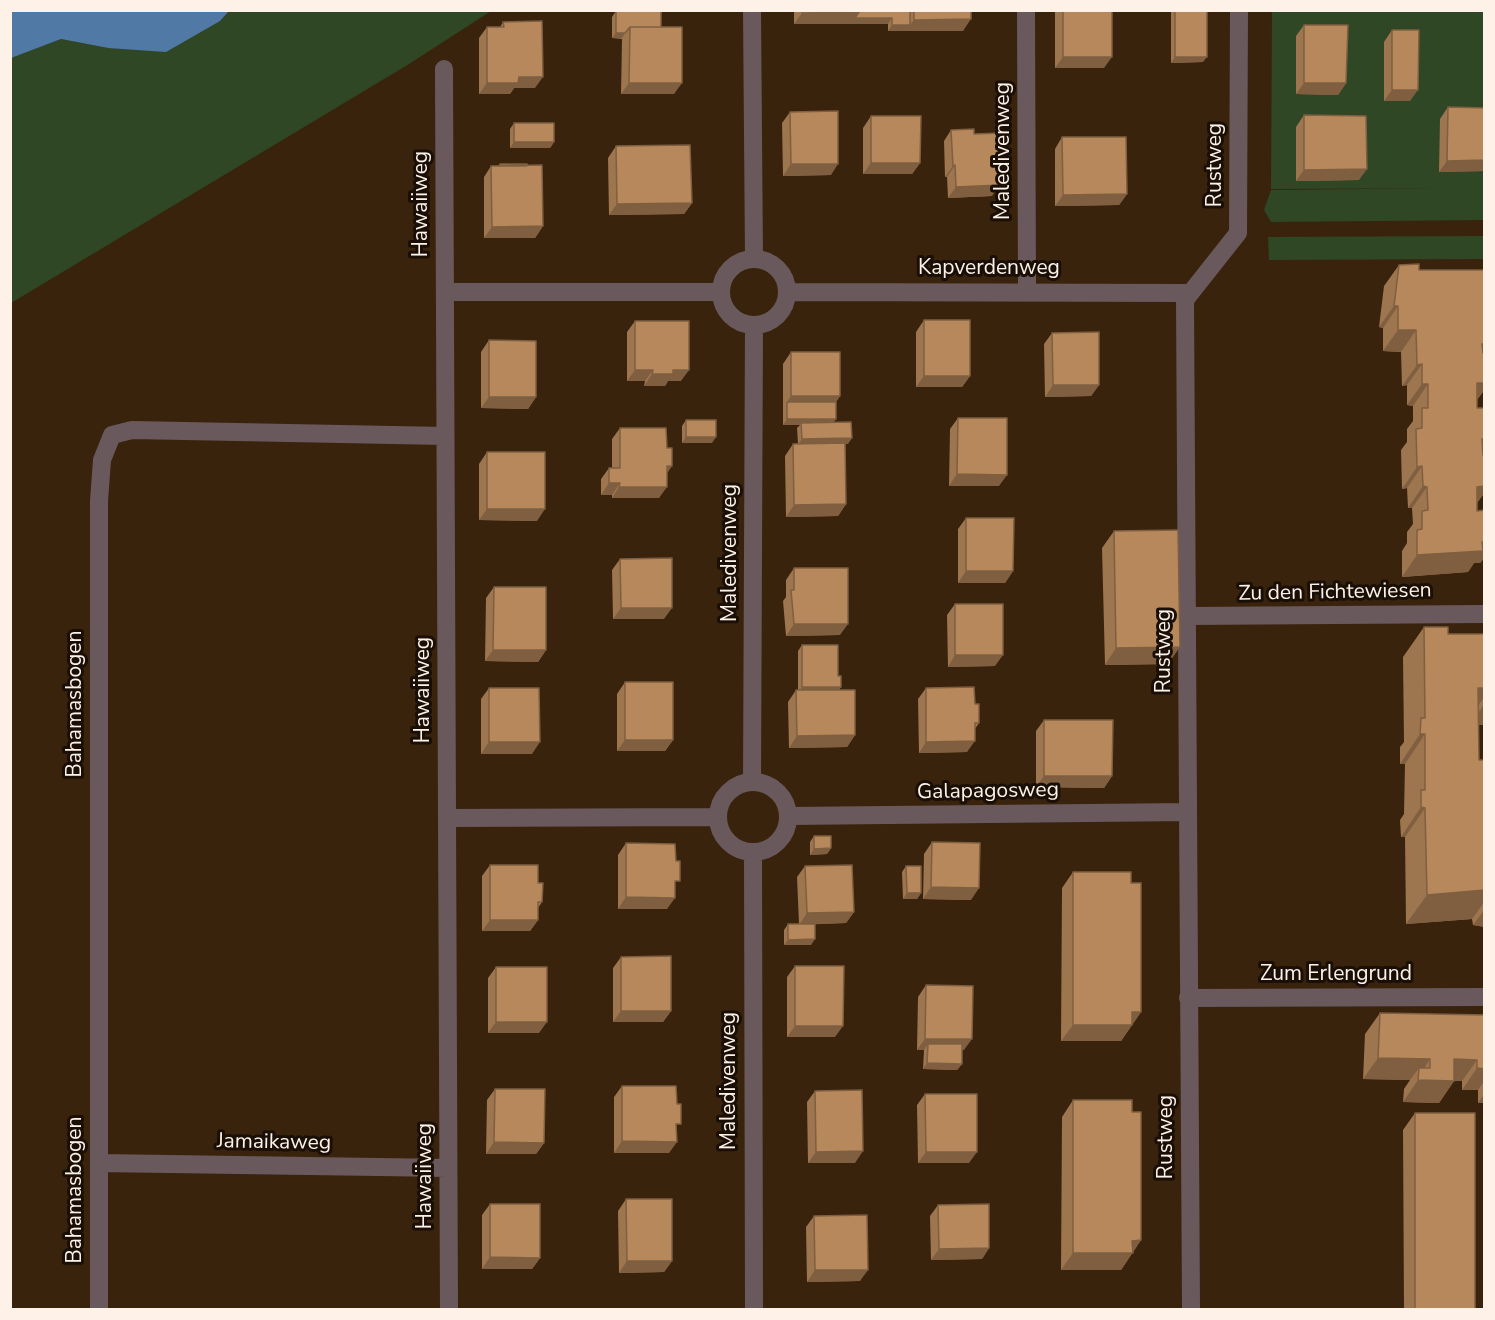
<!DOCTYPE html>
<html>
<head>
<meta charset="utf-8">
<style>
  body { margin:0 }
  #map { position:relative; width:1495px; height:1320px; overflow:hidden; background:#39230c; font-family:"Nunito Sans",sans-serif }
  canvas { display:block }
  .frame { position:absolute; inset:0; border:12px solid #fef2e8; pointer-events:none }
</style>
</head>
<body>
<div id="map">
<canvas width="1495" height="1320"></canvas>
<div class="frame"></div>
</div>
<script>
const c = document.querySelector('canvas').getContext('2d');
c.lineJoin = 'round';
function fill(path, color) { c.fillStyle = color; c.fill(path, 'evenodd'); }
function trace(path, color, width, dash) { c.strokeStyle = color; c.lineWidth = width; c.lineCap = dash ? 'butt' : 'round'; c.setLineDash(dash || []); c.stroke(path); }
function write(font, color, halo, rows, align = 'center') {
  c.font = font + ' "Nunito Sans",sans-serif'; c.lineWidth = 6; c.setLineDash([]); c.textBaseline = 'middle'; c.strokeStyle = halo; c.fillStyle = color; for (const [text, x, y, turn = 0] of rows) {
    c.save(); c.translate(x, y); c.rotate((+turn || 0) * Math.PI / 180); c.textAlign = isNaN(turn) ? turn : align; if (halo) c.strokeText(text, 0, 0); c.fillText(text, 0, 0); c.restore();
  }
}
const green = new Path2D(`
  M229 11H491L409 64 11 303 10 58 61 39 108 48 220 21Z
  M1272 11H1484V220L1271 222 1264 210 1271 190 1447 188 1271 189Z
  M1484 236V259L1269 260 1268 237Z`);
const water = new Path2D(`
  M11 10H229V11L220 21 166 52 108 48 61 39 11 58Z`);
const street = new Path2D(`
  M752 10 754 259
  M1026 10 1027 291
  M444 69 449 1310
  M721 292a33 33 0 1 1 66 0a33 33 0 1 1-66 0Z
  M445 292H721
  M787 292 1190 293
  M1187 616 1484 614
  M752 781 754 325
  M718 817a35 35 0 1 1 70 0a35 35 0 1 1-70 0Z
  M788 816 1188 812
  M447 818 718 817
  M753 852 754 1310
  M1188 998 1484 997
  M99 1163 448 1168
  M99 1310V501L102 460 112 435 132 430 445 436
  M1191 1310 1185 300 1238 233 1239 10`);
const wall = new Path2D(`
  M794 10H971L963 31H888V24H794Z
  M1056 10H1112L1104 68H1055V12Z
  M1171 10H1207L1203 62 1171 63Z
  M616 11 661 27 674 94H621L622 39 612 38V17Z
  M503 22 535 88H514L510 94H479V38L487 27H500Z
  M1304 25 1346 83 1338 95 1296 94V36Z
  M1392 30 1410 101H1384V42Z
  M1448 107 1485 108V171L1439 172 1440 119Z
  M790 112 831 175 783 176 782 123Z
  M1304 115 1359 180 1296 181V127Z
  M871 116 920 163 912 174H863V128Z
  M514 123 554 142 550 148H510V129Z
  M951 130 992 196 948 198 947 177H945L944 141Z
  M1062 137 1127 194 1119 205 1055 206V149Z
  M616 146 692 203 684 214 609 215 608 158Z
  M500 164 543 226 535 238H484V177L491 166H498Z
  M1399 265 1419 270H1485V389L1477 400V408L1483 456H1485V492L1477 503V511L1485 510V557L1480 563H1474L1468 572 1402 577V551L1407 543V532L1413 524 1412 508H1408L1407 488 1402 489 1401 450 1407 442V429L1413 421V406L1407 405V385L1402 386 1401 352 1383 351V328L1379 327 1384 286Z
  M924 320 970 376 962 387H916V332Z
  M635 321 681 381H668L665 386H644L645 381H627V332Z
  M1052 333 1099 385 1091 396 1045 397 1044 344Z
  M489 340 536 397 528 409 481 408V352Z
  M791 352 840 396 836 402 834 422 848 444H845L846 504 838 516 786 517 785 456 793 444H798L797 428 800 425H783V364Z
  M958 418 999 486H949L950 429Z
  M686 420 712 443H682V426Z
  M620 428 667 474 659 498H612V495H601V479L609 468H612V439Z
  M487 452 537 521 479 520V464Z
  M966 518 1013 571 1005 583H958V529Z
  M1114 531 1168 664 1105 665 1102 548Z
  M620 559 664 619H613L612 570Z
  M794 568 840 635 786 636 783 601 786 597V580Z
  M494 587 546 650 538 662 485 661 486 598Z
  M955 604 995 666 948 667 947 615Z
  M1424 627 1448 634H1485V725H1479V760H1485V927L1473 925 1472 919 1406 924 1405 837H1401L1400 820 1404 814 1405 764H1400V747L1404 742 1403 657Z
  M802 645 838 676 841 687 839 690 855 735 847 747 789 748 788 702 796 690H798V651Z
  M625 682 673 740 665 751H617V694Z
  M489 688 532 754H481V699Z
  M926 688 975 704 979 723 975 729 967 752 919 753 918 699Z
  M1044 720 1112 776 1104 788 1036 787V731Z
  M814 836 831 848 827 854 810 855V842Z
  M932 842 971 900 923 899 924 854Z
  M626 843 675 887 667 909H618V855Z
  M490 865 538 883 542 902 538 908V920L530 931H482V876Z
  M805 866 854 912 846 923 815 924 811 945H784V930L788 924H799L797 877Z
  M906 866 921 893 917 899H903L902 872Z
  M1073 872 1131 883 1141 1012 1121 1041H1061L1062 888Z
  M621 957 671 1011 663 1022H613V968Z
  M795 966 835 1037H787V977Z
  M496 967 539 1033H488V978Z
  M926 985 964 1050H962V1064L957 1070 923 1069 924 1050H917L918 997Z
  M1380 1013 1485 1015V1103H1478V1090H1462V1081H1454L1439 1103 1403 1102 1404 1089 1410 1080 1363 1079 1365 1034Z
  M622 1086 677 1130 669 1153H614V1097Z
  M495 1089 544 1143 536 1154H486L487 1100Z
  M815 1091 855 1163H808L807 1102Z
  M925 1094 969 1163H918L917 1105Z
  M1073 1100 1132 1112 1141 1240 1121 1270H1061L1062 1117Z
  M1415 1113 1475 1310H1404L1403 1130Z
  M626 1199 672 1261 664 1272 619 1273 618 1211Z
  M490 1204 540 1258 532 1269H482V1215Z
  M938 1205 989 1248 982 1259 931 1260 930 1216Z
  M814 1216 860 1281 807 1282 806 1227Z`);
const shadedWall = new Path2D(`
  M859 12 892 18 888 24H794L802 13Z
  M971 19 963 31H888L892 25H910L914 20Z
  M616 33H625L622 38H612Z
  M1063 57H1112L1104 68H1055Z
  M1175 57H1207L1203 62 1171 63Z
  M519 77H543L535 88H514L510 94H479L487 83Z
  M629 83H682L674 94H621Z
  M1304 83H1346L1338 95 1296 94Z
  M1392 90H1418L1410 101H1384Z
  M514 142H554L550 148H510Z
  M1485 160V171L1439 172 1447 161Z
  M871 163H920L912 174H863Z
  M791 164H838L831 175 783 176Z
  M955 165 947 177H945L953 166Z
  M1367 169 1359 180 1296 181 1304 170Z
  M1000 185 992 196 948 198 956 187Z
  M1127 194 1119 205 1055 206 1063 195Z
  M692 203 684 214 609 215 617 204Z
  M543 226 535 238H484L492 227Z
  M1394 306H1398L1383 328 1379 327Z
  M1398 330H1416L1401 352 1383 351Z
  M1485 339V352L1476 365Z
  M1422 364 1407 385 1402 386 1417 365Z
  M635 370H653L645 381H627Z
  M673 370H689L681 381H668L665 386H644L652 374Z
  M924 376H970L962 387H916Z
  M1477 383H1485V389L1473 405Z
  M1422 384H1428L1413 406 1407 405Z
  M1053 385H1099L1091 396 1045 397Z
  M791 396H840L832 408 787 402Z
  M489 397H536L528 409 481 408Z
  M787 419H836L832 425 801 423 800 425H783Z
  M686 437H716L712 443H682Z
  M852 438 848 444 798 445 802 439Z
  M1482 439H1485V454L1480 460Z
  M667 466H672L664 478Z
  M1422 466 1407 488 1402 489 1417 467Z
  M957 474 1007 475 999 486H949Z
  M1485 475V492L1473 508H1462Z
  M609 483H620L612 495H601Z
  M1423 486 1427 487 1412 508H1408Z
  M619 487H667L659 498H612Z
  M846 504 838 516 786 517 794 505Z
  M487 509H545L537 521 479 520Z
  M1482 542H1485V557L1480 563H1474L1468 572 1402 577 1417 555Z
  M966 571H1013L1005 583H958Z
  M621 608H672L664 619H613Z
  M794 624H848L840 635 786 636Z
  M1180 647 1168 664 1105 665 1116 648Z
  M493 650H546L538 662 485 661Z
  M955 655H1003L995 666 948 667Z
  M802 687H841L837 693H798Z
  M1478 688H1485V696L1470 717Z
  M1485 703V725H1470Z
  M1420 734H1425L1405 764H1400Z
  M855 735 847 747 789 748 797 736Z
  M625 740H673L665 751H617Z
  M975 741 967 752 919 753 926 742Z
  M489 742H540L532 754H481Z
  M1044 776H1112L1104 788 1036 787Z
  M1421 807 1425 808 1405 837H1401Z
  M831 848 827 854 810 855 814 849Z
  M931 887 979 888 971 900 923 899Z
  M1485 890V901L1472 919 1406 924 1427 895Z
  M907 893H921L917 899H903Z
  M626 897 675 898 667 909H618Z
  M1485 909V927L1473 925Z
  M854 912 846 923 799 925 807 913Z
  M490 920H538L530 931H482Z
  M815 939 811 945H784L788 940Z
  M621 1011H671L663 1022H613Z
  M1132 1012H1141L1121 1041H1061L1073 1025Z
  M496 1022H547L539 1033H488Z
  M795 1026H843L835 1037H787Z
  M925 1039H972L964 1050H928V1044L924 1050H917Z
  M1378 1058 1430 1059 1419 1076V1068L1410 1080 1363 1079Z
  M1454 1059 1477 1060 1462 1081H1439Z
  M927 1063 962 1064 957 1070 923 1069Z
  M1477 1068 1485 1069V1080L1478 1090H1462Z
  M1418 1080 1454 1081 1439 1103 1403 1102Z
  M1485 1093V1103H1478Z
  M622 1141 677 1142 669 1153H614Z
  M494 1142 544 1143 536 1154H486Z
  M863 1151 855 1163H808L816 1152Z
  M926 1152H977L969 1163H918Z
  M1141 1240 1121 1270H1061L1073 1253 1132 1241Z
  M989 1248 982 1259 931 1260 939 1249Z
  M490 1257 540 1258 532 1269H482Z
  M627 1261H672L664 1272 619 1273Z
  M815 1270H868L860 1281 807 1282Z`);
const building = new Path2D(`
  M802 10H859V12L802 13Z
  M859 10H910V25H892V18H855L859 12Z
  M914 10H971V19L914 20Z
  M1063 10H1112V57H1063Z
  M1175 10H1207V57H1175Z
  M616 11H661V27H630L625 33H616Z
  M542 21 543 77H519L518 83H487V27H504L503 22Z
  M1304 25H1348L1346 83H1304Z
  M630 27H682V83H629Z
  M1392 30H1419L1418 90H1392Z
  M1448 107 1485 108V160L1447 161Z
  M838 111V164H791L790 112Z
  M1304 115 1366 116 1367 169 1304 170Z
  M871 116H921L920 163H871Z
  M514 123H554V142H514Z
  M974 129V134L1003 133 1000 185 956 187 955 165 953 166 951 130Z
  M1062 137H1126L1127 194 1063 195Z
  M690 145 692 203 617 204 616 146Z
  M500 164H527V166H500Z
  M542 165 543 226 492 227 491 166Z
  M1419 264V270H1485V344H1482L1483 353H1485V383H1477V408H1485V439H1482L1483 455 1485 456V486L1477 487V511L1485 510V542H1482L1483 551 1417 555V530L1422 529V511L1428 510 1427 487 1423 486 1422 466 1417 467 1416 429 1422 428V408H1428V384H1422V364L1417 365 1416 330H1398V306H1394L1399 265Z
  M924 320H970V376H924Z
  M635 321H689V370H673V374H652L653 370H635Z
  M1099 332V385H1053L1052 333Z
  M489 340 536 341V397H489Z
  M791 352H840V396H791Z
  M787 402H836V419H787Z
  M958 418H1007V475L957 474Z
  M686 420H716V437H686Z
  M851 422 852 438 802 439 801 423Z
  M620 428H666L667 448H672V466H667V487H619L620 483H609V468H620Z
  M845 443 846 504 794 505 793 444Z
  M487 452H545V509H487Z
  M966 518H1014L1013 571H966Z
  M1178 530 1180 647 1116 648 1114 531Z
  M672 558V608H621L620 559Z
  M794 568H848V624H794L791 590H794Z
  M494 587H546V650H493Z
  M955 604H1003V655H955Z
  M1424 627H1448V634H1485V688H1478L1479 760H1485V890L1427 895 1425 808 1421 807V790H1425V734H1420L1421 718H1425Z
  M802 645H838V676H841V687H802Z
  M625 682H673V740H625Z
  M974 687 975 704H979V723H975V741L926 742V688Z
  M489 688H539L540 742H489Z
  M796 690H855V735L797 736Z
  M1044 720H1113L1112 776H1044Z
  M814 836H831V848L814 849Z
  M932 842 980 843 979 888 931 887Z
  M626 843 675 844 676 861H680V881H675V898L626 897Z
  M490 865H538V883H543L542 902H538V920H490Z
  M852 865 854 912 807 913 805 866Z
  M906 866H921V893H907Z
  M1073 872H1131V883H1141V1012H1132V1025H1073Z
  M788 924H815V939L788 940Z
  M671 956V1011H621V957Z
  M795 966H844L843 1026H795Z
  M496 967H547V1022H496Z
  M926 985 973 986 972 1039H925Z
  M1380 1013 1485 1015V1069L1477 1068V1060L1454 1059V1081L1418 1080 1419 1068H1430V1059L1378 1058Z
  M928 1044H962V1064L927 1063Z
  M622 1086H676L677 1104H681V1124H676L677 1142 622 1141Z
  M495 1089H545L544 1143 494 1142Z
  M862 1090 863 1151 816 1152 815 1091Z
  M925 1094H977V1152H926Z
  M1073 1100H1132V1112H1141V1240L1132 1241 1133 1253H1073Z
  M1415 1113H1475V1310H1415Z
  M626 1199H672V1261H627Z
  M490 1204H540V1258L490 1257Z
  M989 1204V1248L939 1249 938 1205Z
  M867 1215 868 1270H815L814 1216Z`);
const streetNames = [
  ["Maledivenweg",1004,151,-90],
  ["Rustweg",1216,165,-90],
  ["Hawaiiweg",422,204,-90],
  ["Kapverdenweg",989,269],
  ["Maledivenweg",731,553,-90],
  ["Zu den Fichtewiesen",1335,593,-1],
  ["Rustweg",1165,651,-90],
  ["Hawaiiweg",424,690,-90],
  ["Bahamasbogen",76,704,-90],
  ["Galapagosweg",988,792,-1],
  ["Zum Erlengrund",1336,975],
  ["Maledivenweg",730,1081,-90],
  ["Rustweg",1167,1137,-90],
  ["Jamaikaweg",274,1143,1],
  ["Hawaiiweg",426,1176,-90],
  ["Bahamasbogen",76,1190,-90]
];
fill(green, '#304725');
fill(water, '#507aa5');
trace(street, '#6a595c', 18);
fill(wall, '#9d754f');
fill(shadedWall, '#7f5f40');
fill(building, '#b6885c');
trace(building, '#7f5f40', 1.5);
write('21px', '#fef2e8', '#190f06', streetNames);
</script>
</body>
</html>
